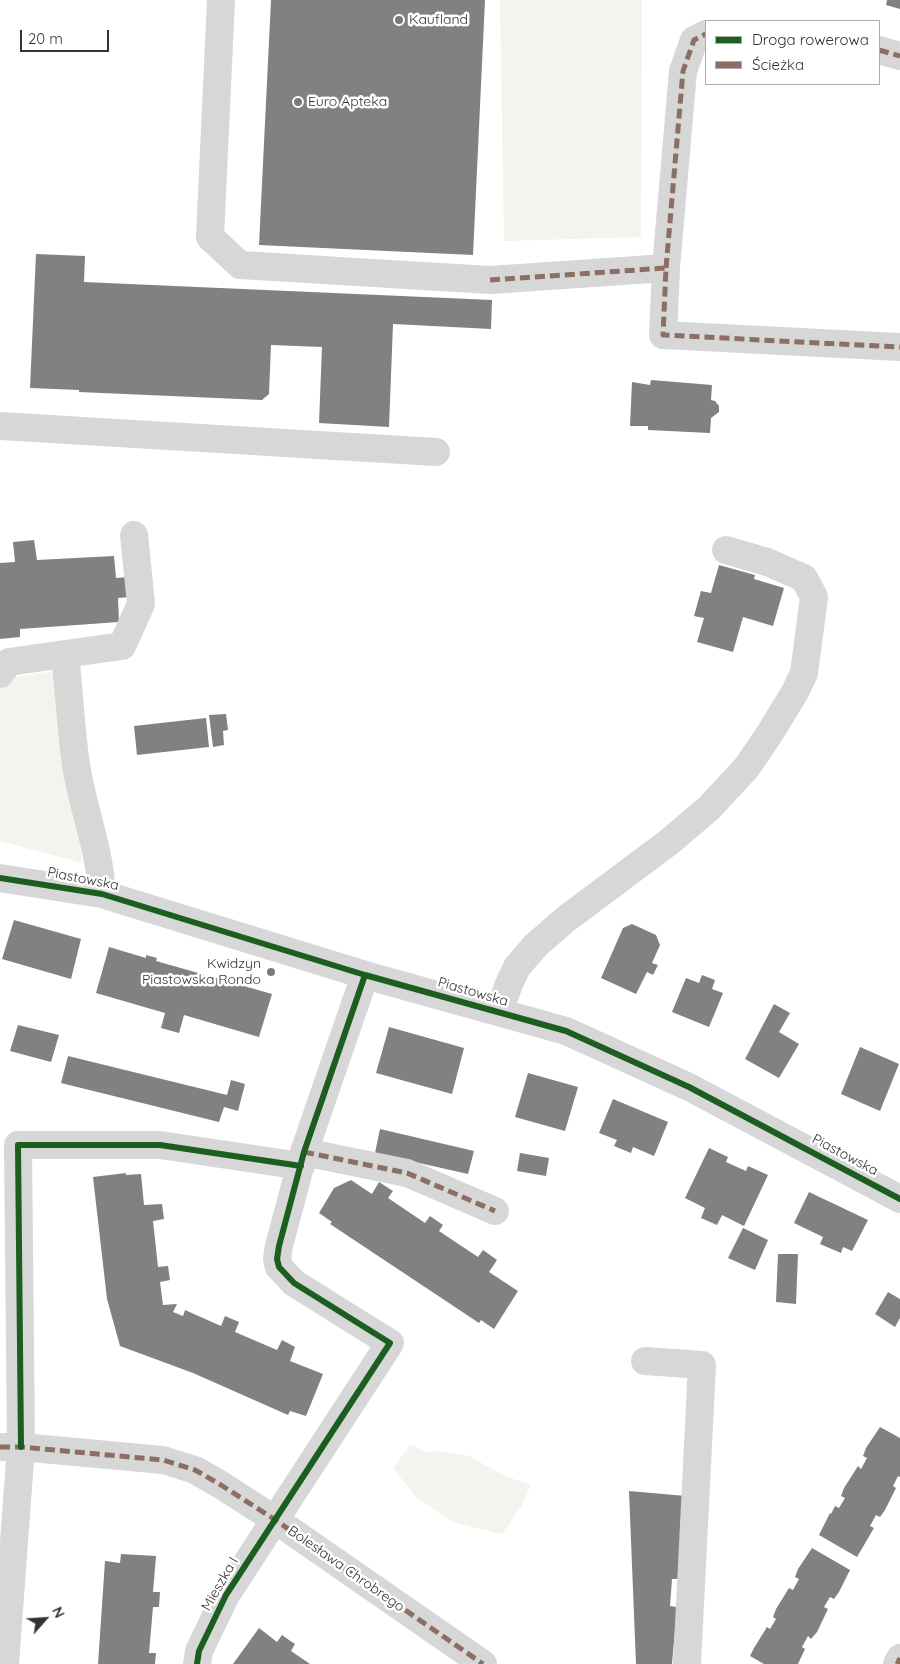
<!DOCTYPE html>
<html>
<head>
<meta charset="utf-8">
<style>
  body { margin:0 }
  #map { position:relative; width:900px; height:1664px; overflow:hidden; background:#fff; font-family:Quicksand,sans-serif }
  canvas { display:block }
  .legend { position:absolute; left:705px; top:20px; width:175px; height:65px; box-sizing:border-box; background:#fff; border:1px solid #adadad; margin:0; padding:6px 9px; list-style:none; font-size:15px; color:#333 }
  .legend li { display:flex; align-items:center; gap:10px; height:25px }
  .legend b { width:25px; border:1px solid #adadad }
  .north { position:absolute; left:20px; top:1594px; width:50px; height:50px; -webkit-text-stroke:4px #fff; paint-order:stroke; rotate:64deg; font-size:14px; font-weight:700; line-height:20px; text-align:center; color:#333 }
  .north::after { content:''; display:block; margin:auto; width:18px; height:22px; background:#333; clip-path:polygon(50% 0,100% 100%,50% 72%,0 100%) }
  .scale { position:absolute; left:20px; top:30px; width:89px; height:22px; box-sizing:border-box; border:2px solid #333; border-top:0; padding-left:6px; font-size:15px; line-height:18px; white-space:nowrap; color:#333; -webkit-text-stroke:4px #fff; paint-order:stroke }
</style>
</head>
<body>
<div id="map">
<canvas width="900" height="1664"></canvas>
<ul class="legend">
<li><b style="height:6px;background:#1b5e20"></b>Droga rowerowa</li>
<li><b style="height:6px;background:#8d6e63"></b>Ścieżka</li>
</ul>
<div class="north">N</div>
<div class="scale">20 m</div>
</div>
<script>
const c = document.querySelector('canvas').getContext('2d');
c.lineJoin = 'round';
function fill(path, color) { c.fillStyle = color; c.fill(path, 'evenodd'); }
function trace(path, color, width, dash) { c.strokeStyle = color; c.lineWidth = width; c.lineCap = dash ? 'butt' : 'round'; c.setLineDash(dash || []); c.stroke(path); }
function write(font, color, halo, rows, align = 'center') {
  c.font = font + ' Quicksand,sans-serif'; c.lineWidth = 5; c.setLineDash([]); c.textBaseline = 'middle'; c.strokeStyle = halo; c.fillStyle = color; for (const [text, x, y, turn = 0] of rows) {
    c.save(); c.translate(x, y); c.rotate((+turn || 0) * Math.PI / 180); c.textAlign = isNaN(turn) ? turn : align; if (halo) c.strokeText(text, 0, 0); c.fillText(text, 0, 0); c.restore();
  }
}
const green = new Path2D(`
  M500 0H642L641 237 504 241Z
  M0 657 7 678 62 670 82 863 0 841Z
  M410 1445 427 1452 439 1451 469 1456 505 1476 531 1485 521 1507 502 1534 453 1522 416 1497 393 1468Z`);
const building = new Path2D(`
  M271 0H485L473 255 259 245Z
  M887 0H900V9L886 5Z
  M36 254 85 256 84 282 492 300 491 329 393 324 389 427 319 423 322 347 271 345 269 394 262 400 79 392V390L30 388Z
  M651 380 712 385 711 400 715 401 719 406V412L711 418 710 433 648 430V426H630L632 382 650 385Z
  M34 540 37 560 114 556 116 578 128 577 130 597 118 598 119 622 20 629V637L0 639V563L15 562 13 542Z
  M719 565 755 575 754 579 784 588 773 626 743 617 733 652 697 642 704 618 694 616 701 591 711 593Z
  M226 714 228 730 223 731 224 745 213 747 209 715Z
  M206 718 209 747 137 755 134 726Z
  M14 920 81 939 71 979 2 959Z
  M632 924 656 935 660 945 652 963 658 965 653 975 647 972 636 994 601 978 623 928Z
  M109 947 146 958V955L157 958 156 961 272 994 259 1037 184 1015 179 1033 161 1028 165 1013 96 993Z
  M702 975 715 980 712 989 723 993 709 1027 672 1012 686 978 699 983Z
  M774 1004 790 1013 779 1032 799 1044 779 1078 745 1059Z
  M18 1025 59 1035 51 1062 10 1051Z
  M389 1027 464 1048 452 1094 376 1073Z
  M860 1047 899 1064 880 1111 841 1094Z
  M68 1056 227 1095 231 1080 245 1084 238 1111 224 1107 219 1122 61 1083Z
  M528 1073 578 1087 565 1131 515 1117Z
  M613 1099 668 1122 654 1156 633 1147 631 1153 614 1146 617 1140 599 1133Z
  M380 1129 474 1151 468 1174 375 1153Z
  M709 1148 728 1157 726 1162 746 1171 748 1166 768 1175 744 1226 722 1215 717 1225 701 1218 705 1208 685 1198Z
  M520 1153 549 1158 546 1176 517 1171Z
  M126 1173V1175L141 1174 144 1205 162 1204 164 1219 153 1221 158 1267 168 1266 170 1280 160 1282 163 1305 177 1304 173 1312 183 1316 185 1310 221 1326 225 1316 239 1322 235 1332 277 1350 282 1340 295 1347 290 1361 323 1374 306 1416 290 1411 288 1415 193 1373 120 1346 107 1299 93 1177Z
  M351 1180 372 1194 379 1182 393 1191 388 1198 425 1223 430 1216 443 1225 439 1231 478 1257 483 1250 497 1260 489 1272 518 1291 494 1329 481 1320 479 1323 330 1224 332 1222 319 1213 334 1188Z
  M809 1192 868 1220 852 1251 843 1247 841 1253 820 1244 823 1237 794 1223Z
  M743 1228 768 1240 755 1270 728 1258Z
  M778 1254H798L796 1304 776 1302Z
  M888 1292 900 1299V1318L895 1327 875 1314Z
  M880 1427 900 1438V1477L898 1476 893 1486 896 1488 885 1510 880 1517 876 1515 870 1526 874 1528 857 1557 819 1535 830 1513 831 1514 835 1506 839 1508 845 1498 841 1496 844 1488 858 1466 861 1469 867 1458 863 1456 866 1448Z
  M629 1491 686 1496 679 1579H672L670 1606 677 1607 672 1664H636Z
  M812 1548 850 1570 839 1592 834 1599 830 1597 824 1607 828 1609 817 1632 811 1639 808 1636 802 1647 805 1649 798 1664H764L750 1656 754 1648 767 1627 770 1629 776 1619 773 1617 776 1609 789 1588 793 1590 799 1579 795 1577 798 1569Z
  M121 1554 156 1556 153 1592H160L159 1607H153L149 1653H156L155 1664H98L105 1561 120 1563Z
  M259 1628 277 1642 282 1635 289 1640 295 1644 291 1651 310 1664H233Z`);
const minor = new Path2D(`
  M221 0 210 237 240 265 490 280 666 268 663 335 900 347
  M879 50 900 56
  M666 268 683 71 694 40 706 34
  M0 426 436 452
  M0 674 9 662 65 654
  M0 878 102 894 365 975 566 1031 689 1087 900 1199
  M102 894C100 850 83 809 76 765 71 729 69 691 65 654L122 646 141 604 134 535
  M499 1012 509 984 517 967 536 945 566 919 669 842 709 808 747 767 770 733 795 692 804 673 814 597 804 578 767 562 726 550
  M304 1152 407 1173 495 1211
  M645 1361 702 1365 687 1664
  M0 1447H21L163 1460 195 1470 221 1485 274 1519 483 1664
  M5 1664 21 1447 18 1145H160L301 1166
  M197 1664 199 1651 226 1595 390 1343 294 1283 279 1267 277 1259 279 1246 304 1152 365 975
  M897 1664 900 1658`);
const quiet = new Path2D(`
  M879 50 900 56
  M666 268 683 71 694 40 706 34
  M490 280 666 268 663 335 900 347
  M304 1152 407 1173 495 1211
  M0 1447H21L163 1460 195 1470 221 1485 274 1519 483 1664
  M897 1664 900 1658`);
const cycleway = new Path2D(`
  M0 878 102 894 365 975 566 1031 689 1087 900 1199
  M21 1447 18 1145H160L301 1166
  M197 1664 199 1651 226 1595 390 1343 294 1283 279 1267 277 1259 279 1246 304 1152 365 975`);
const markers = [
  [399,20,5,"#7a7a7a"],
  [298,102,5,"#7a7a7a"],
  [271,972,5,"#7a7a7a"]
];
const poiNames = [
  ["Kaufland",409,20],
  ["Euro Apteka",308,102],
  ["Kwidzyn",261,964,"right"],
  ["Piastowska Rondo",261,980,"right"]
];
const streetNames = [
  ["Piastowska",83,879,11],
  ["Piastowska",473,992,16],
  ["Piastowska",845,1155,28],
  ["Bolesława Chrobrego",346,1569,35],
  ["Mieszka I",220,1584,-60]
];
fill(green, '#f1f5ed');
fill(building, '#818181');
trace(minor, '#d7d7d7', 28);
trace(quiet, '#8d6e63', 5, [10, 5]);
trace(cycleway, '#1b5e20', 6);
for (const [x, y, r, color] of markers) { const dot = new Path2D(); dot.arc(x, y, r, 0, 2 * Math.PI); c.fillStyle = color; c.fill(dot); trace(dot, '#fff', 2); }
write('14px', '#333', '#fff', poiNames, 'left');
write('14px', '#333', '#fff', streetNames);
</script>
</body>
</html>
